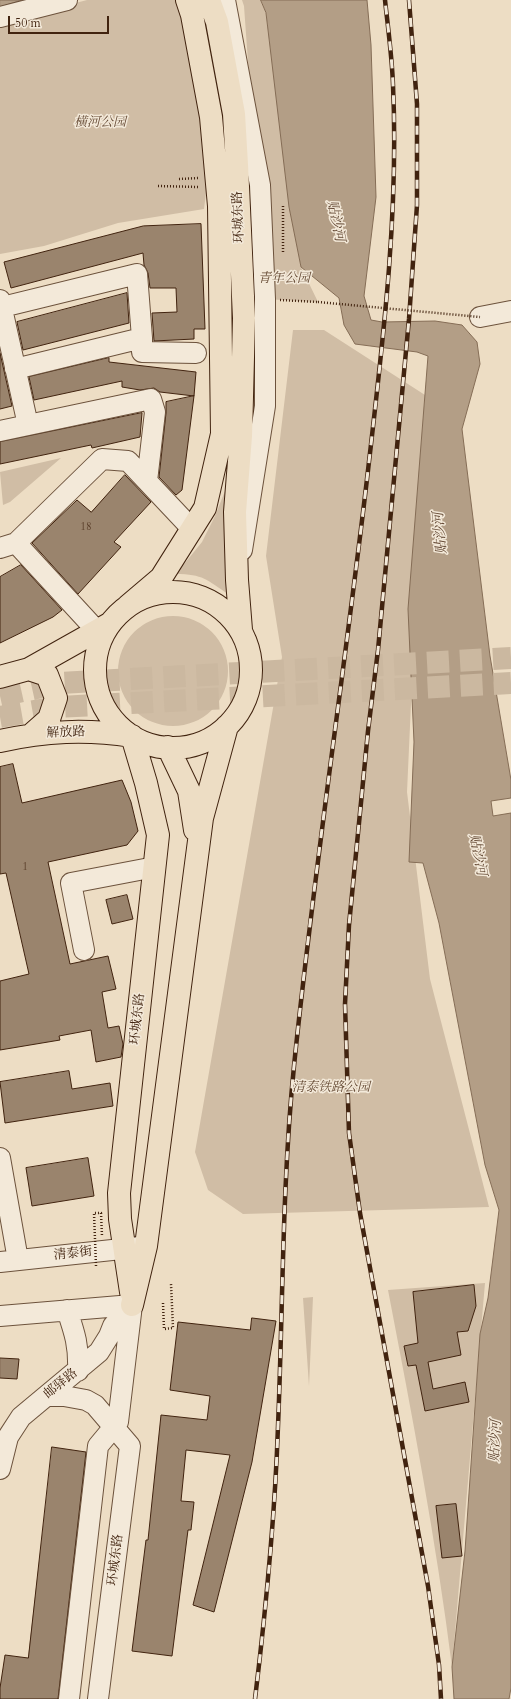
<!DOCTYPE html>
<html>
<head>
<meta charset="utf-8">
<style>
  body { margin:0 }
  #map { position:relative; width:511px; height:1699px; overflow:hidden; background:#edddc4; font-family:Cardo,serif }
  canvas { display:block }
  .scale { position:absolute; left:8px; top:16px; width:101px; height:18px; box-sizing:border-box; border:2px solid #41230f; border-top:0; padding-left:5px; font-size:12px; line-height:14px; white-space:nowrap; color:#41230f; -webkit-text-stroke:3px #f3e9d9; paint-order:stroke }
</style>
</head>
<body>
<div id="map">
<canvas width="511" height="1699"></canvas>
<div class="scale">50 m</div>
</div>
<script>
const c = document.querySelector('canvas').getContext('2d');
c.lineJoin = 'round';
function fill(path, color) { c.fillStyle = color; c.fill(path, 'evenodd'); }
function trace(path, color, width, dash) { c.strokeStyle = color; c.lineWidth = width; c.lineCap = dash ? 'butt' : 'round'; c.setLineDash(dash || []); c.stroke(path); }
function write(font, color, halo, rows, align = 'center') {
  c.font = font + ' Cardo,"Noto Serif SC",serif'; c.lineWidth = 3; c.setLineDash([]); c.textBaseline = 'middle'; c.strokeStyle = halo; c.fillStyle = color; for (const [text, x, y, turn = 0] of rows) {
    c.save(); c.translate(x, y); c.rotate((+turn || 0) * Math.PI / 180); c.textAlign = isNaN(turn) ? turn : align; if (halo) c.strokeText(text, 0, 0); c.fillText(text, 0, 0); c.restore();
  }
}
const green = new Path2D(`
  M87 0H178L197 95 209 169 204 209 118 223 44 246 0 254V23Z
  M242 0H261L266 13 301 267 318 302 265 299 244 6Z
  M293 330H324L425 395 407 792 430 979 489 1207 243 1214 208 1190 195 1152 282 657 266 556Z
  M61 458 10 502 3 505 0 472Z
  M229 481 225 547 228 594C207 580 203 574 176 574L202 542 215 516Z
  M118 671a55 55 0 1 1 110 0a55 55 0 1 1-110 0Z
  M485 1283 452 1667C436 1540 412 1415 388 1290Z
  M313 1297 309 1386 303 1298Z`);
const water = new Path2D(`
  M0 0H22L0 7Z
  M261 0H367L371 45 376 197 364 296 371 320 382 322 435 321 462 325 477 342 480 364 462 429 490 656 511 780V798L491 801 493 816 511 813V1688L509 1699H454L452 1667 465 1551 480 1334 488 1298 499 1210 485 1165 439 923 423 863 409 862 414 742 408 609 428 356 417 352 355 344 344 325 339 298 301 267 289 207 266 13Z`);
const building = new Path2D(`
  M201 224 205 329H194V339L154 341 152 313 177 312 176 288H150L148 273 144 265 143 253 11 288 4 262 143 226Z
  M127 293 129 323 23 350 17 322Z
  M0 353 12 406 0 409Z
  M109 358V362L196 372 194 396 160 392 154 388 140 390 122 387V381L34 400 29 377Z
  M194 396 182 490 176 495 159 477 166 413V402Z
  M142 413 140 437 92 448 91 445 0 464V442Z
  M125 475 151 502 114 542 121 547 78 594 32 543 77 500 91 512Z
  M21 565 62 610 53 617 0 643V577Z
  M13 764 22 803 122 780 131 802 138 831 127 845 48 862 70 964 108 956 116 989 102 992 108 1028 119 1026 123 1044 121 1057 96 1062 91 1030 59 1036 60 1040 0 1050V981L29 974 6 873 0 874V767Z
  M127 895 133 919 112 924 106 900Z
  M69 1071 72 1089 110 1083 113 1106 5 1123 0 1082Z
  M88 1158 94 1196 32 1206 26 1168Z
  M474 1285 476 1306 468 1331 457 1332 461 1355 428 1362 433 1389 465 1382 469 1402 425 1411 416 1365 408 1366 404 1346 418 1343 413 1292Z
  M252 1318 276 1321 252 1462 214 1612 193 1605 230 1455 186 1450 181 1501 194 1502 191 1530H188L172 1656 132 1651 146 1540H148L161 1415 207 1420 210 1396 170 1390 178 1322 250 1330Z
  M0 1358 19 1359 17 1379 0 1378Z
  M52 1447 86 1452 58 1699H0V1688L5 1655 28 1658Z
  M456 1504 462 1556 442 1558 436 1506Z`);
const majorTunnel = new Path2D(`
  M0 696 59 683 511 658
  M0 717 58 707 511 683`);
const path = new Path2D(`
  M179 179 199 178
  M158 186 199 187
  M283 206V252
  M280 300 318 302
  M163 1303 164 1329 173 1328 171 1284`);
const minor = new Path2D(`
  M225 0 260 185 265 299V406L242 550
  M0 17 67 0
  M0 300 28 425
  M2 307 137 274 142 338 15 369
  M480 317 511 311
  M142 338V352L196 353
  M0 431 151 399 155 412 147 481
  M16 543 97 631
  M0 548 16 543 102 459 128 461 192 529
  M84 950 71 883 155 867
  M0 1158 18 1260
  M0 1262 140 1247
  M67 1310C75 1334 79 1346 78 1371
  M0 1316 132 1305
  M47 1396H64L86 1400 95 1405 130 1446 98 1699
  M0 1469 8 1437 21 1417 99 1352 109 1336 113 1326 132 1305
  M69 1699 98 1446 118 1422 132 1305`);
const major = new Path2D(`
  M209 0 217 22 234 114 237 165 244 318 241 436 235 512 237 580 241 630
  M95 670a78 78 0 1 1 156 0a78 78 0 1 1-156 0Z
  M128 606 161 578 205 508 222 434 219 206 211 117 192 15 187 0
  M29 669 47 675 56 698 49 719 32 734
  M0 677 29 669 109 624
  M0 741C46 731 85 729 132 736
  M168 747 189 791 195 830
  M131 1292 120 1219 119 1193 158 835 146 783 132 736
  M132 1305 146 1246 202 818 227 726`);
const rail = new Path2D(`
  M409 0 417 104V205L409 319 378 650 368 731 349 925 345 1004 349 1133 360 1213 428 1586 439 1665 441 1699
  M255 1699C266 1608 275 1517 278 1426 283 1306 282 1185 294 1066 314 870 344 675 367 479 382 348 399 217 393 85 392 57 388 28 385 0`);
const pathBridge = new Path2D(`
  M318 302 480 317
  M96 1266 94 1213H101L102 1236`);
const numberNames = [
  ["18",86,527],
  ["1",25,867]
];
const parkNames = [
  ["横河公园",100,123],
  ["青年公园",284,279],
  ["清泰铁路公园",331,1088]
];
const streetNames = [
  ["环城东路",239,217,-92],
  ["解放路",66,733,-2],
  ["环城东路",138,1019,-84],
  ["清泰街",73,1254,-6],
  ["邮驿路",61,1384,-39],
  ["环城东路",116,1560,-83]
];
const waterNames = [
  ["贴沙河",335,221,78],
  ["贴沙河",441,533,-95],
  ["贴沙河",477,855,79],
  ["贴沙河",496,1441,-87]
];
fill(green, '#d0bda5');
fill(water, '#b39e86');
trace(water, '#856d56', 1);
fill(building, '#9a846d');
trace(building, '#41230f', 1);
trace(majorTunnel, '#cbb8a0', 22, [22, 11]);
trace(minor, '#6c523c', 22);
trace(major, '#41230f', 24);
trace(path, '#41230f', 2.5, [1, 2]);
trace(minor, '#f3e9d9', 20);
trace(major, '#edddc4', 22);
trace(rail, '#41230f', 4.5);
trace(rail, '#f3e9d9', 3, [9]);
trace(pathBridge, '#41230f', 2.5, [1, 2]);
write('11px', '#573b26', null, numberNames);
write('italic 13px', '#654a34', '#f3e9d9', parkNames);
write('13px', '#41230f', '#f3e9d9', streetNames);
write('italic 14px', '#634833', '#f3e9d9', waterNames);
</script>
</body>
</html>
